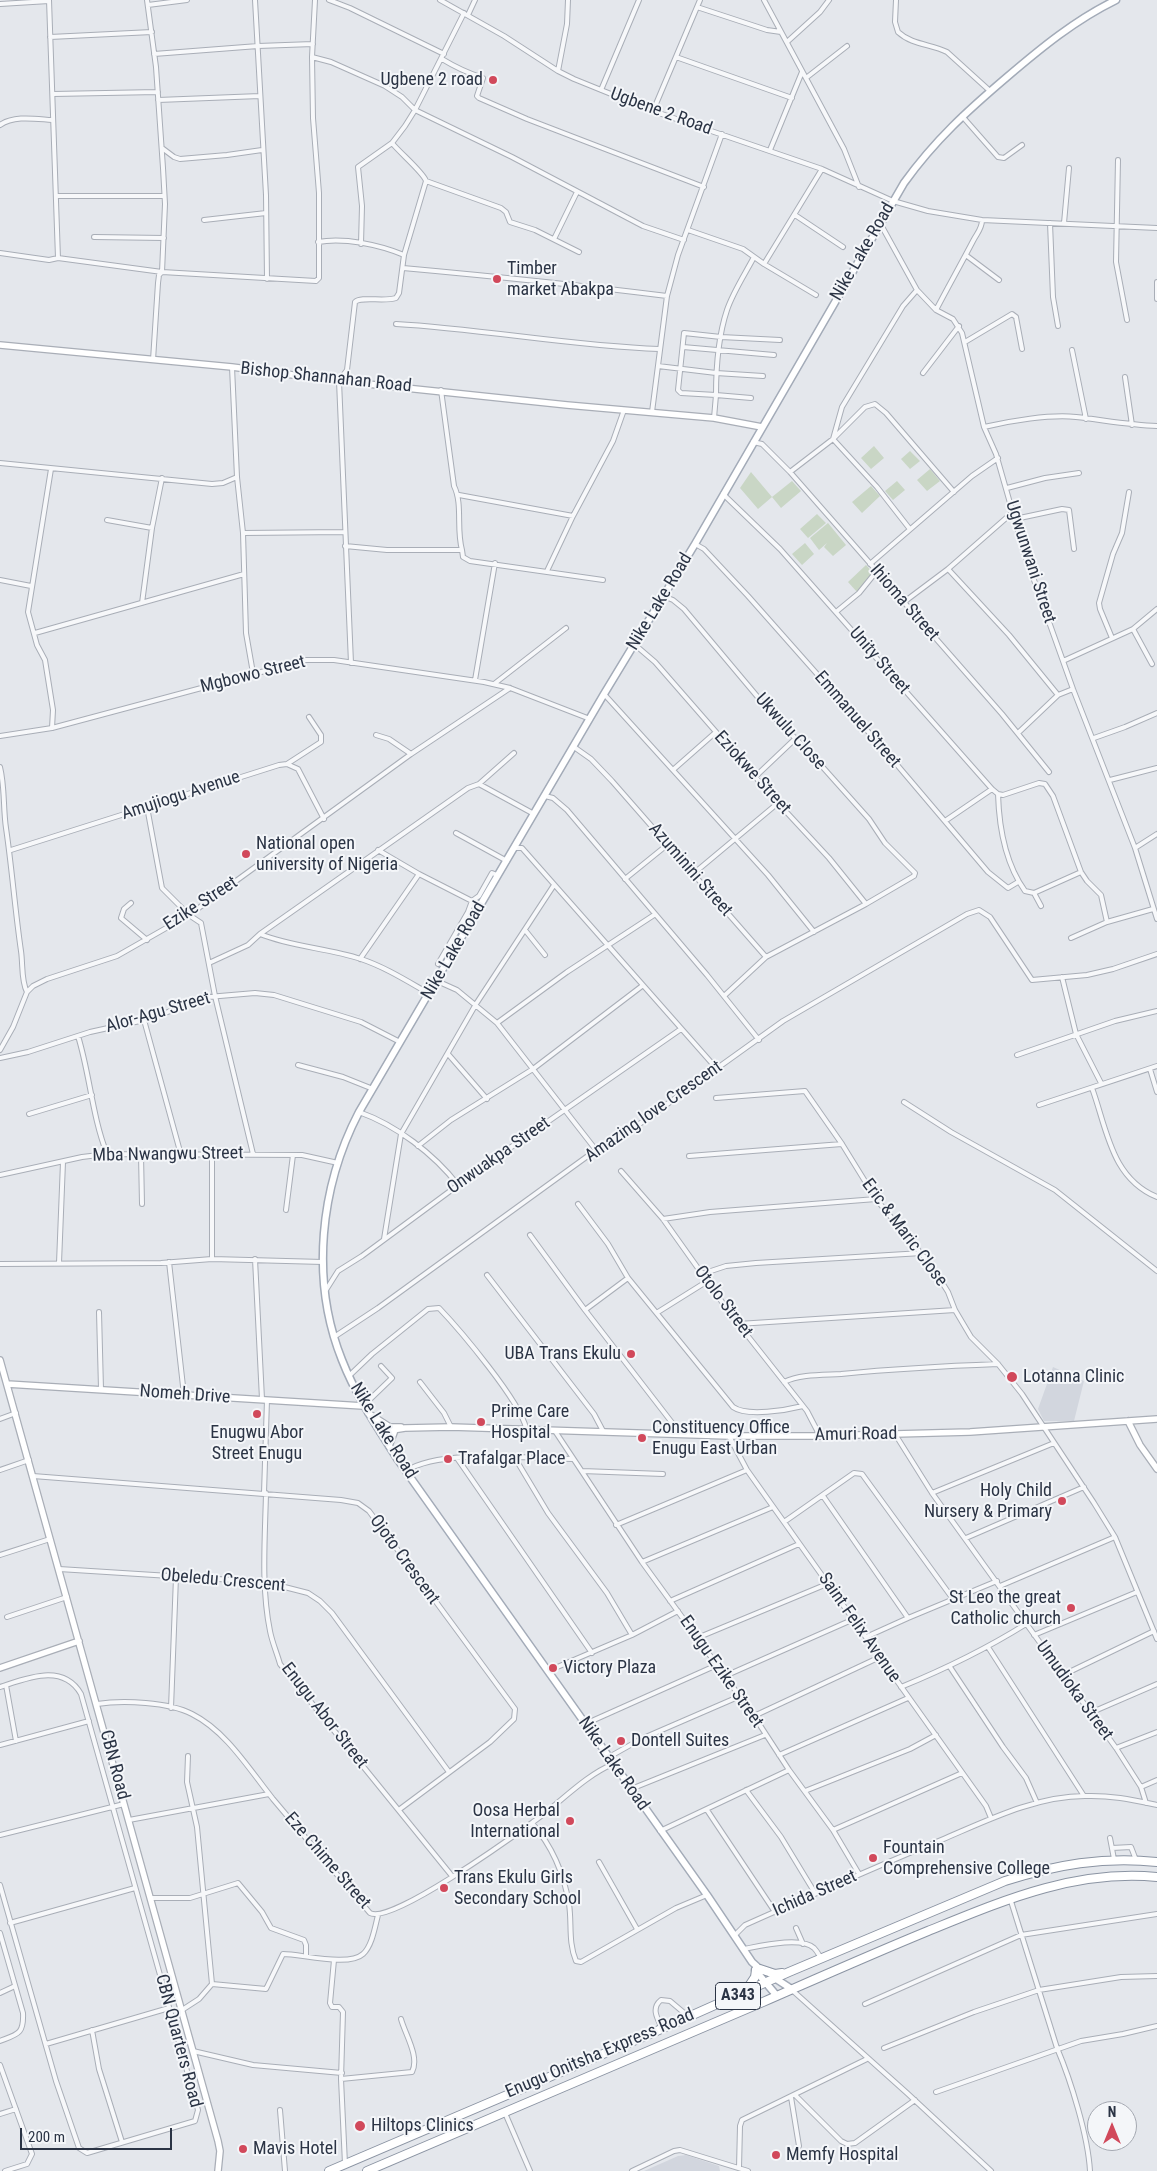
<!DOCTYPE html>
<html>
<head>
<meta charset="utf-8">
<style>
  body { margin:0 }
  #map { position:relative; width:1157px; height:2171px; overflow:hidden; background:#e4e7ec; font-family:"Roboto Condensed",sans-serif }
  canvas { display:block }
  .north { position:absolute; left:1087px; top:2101px; width:50px; height:50px; box-sizing:border-box; background:#f4f6f9; border:1px solid #a4a8b1; border-radius:50%; rotate:0deg; font-size:14px; font-weight:700; line-height:20px; text-align:center; color:#2b3445 }
  .north::after { content:''; display:block; margin:auto; width:18px; height:22px; background:#d1495b; clip-path:polygon(50% 0,100% 100%,50% 72%,0 100%) }
  .scale { position:absolute; left:20px; top:2128px; width:152px; height:22px; box-sizing:border-box; border:2px solid #2b3445; border-top:0; padding-left:6px; font-size:15px; line-height:18px; white-space:nowrap; color:#2b3445; -webkit-text-stroke:4px #f4f6f9; paint-order:stroke }
</style>
</head>
<body>
<div id="map">
<canvas width="1157" height="2171"></canvas>
<div class="north">N</div>
<div class="scale">200 m</div>
</div>
<script>
const c = document.querySelector('canvas').getContext('2d');
c.lineJoin = 'round';
function fill(path, color) { c.fillStyle = color; c.fill(path, 'evenodd'); }
function trace(path, color, width, dash) { c.strokeStyle = color; c.lineWidth = width; c.lineCap = dash ? 'butt' : 'round'; c.setLineDash(dash || []); c.stroke(path); }
function write(font, color, halo, rows, align = 'center') {
  c.font = font + ' "Roboto Condensed",sans-serif'; c.lineWidth = 4; c.setLineDash([]); c.textBaseline = 'middle'; c.strokeStyle = halo; c.fillStyle = color; for (const [text, x, y, turn = 0] of rows) {
    c.save(); c.translate(x, y); c.rotate((+turn || 0) * Math.PI / 180); c.textAlign = isNaN(turn) ? turn : align; if (halo) c.strokeText(text, 0, 0); c.fillText(text, 0, 0); c.restore();
  }
}
const built = new Path2D(`
  M1053 1367 1084 1381 1074 1421H1044L1038 1409Z
  M686 2155 719 2166 720 2171H644L678 2156Z`);
const green = new Path2D(`
  M874 446 884 458 871 469 861 458Z
  M910 451 920 461 910 469 901 459Z
  M930 469 940 481 927 491 917 480Z
  M751 472 772 497 792 481 801 491 781 508 772 497 758 509 740 488Z
  M897 481 905 490 893 500 885 491Z
  M871 486 880 496 862 513 852 502Z
  M817 514 826 523 808 538 800 529Z
  M828 523 846 545 833 556 824 547 827 543 819 550 810 538Z
  M805 543 814 554 802 565 792 554Z
  M866 565 876 576 857 592 848 582Z`);
const street = new Path2D(`
  M49 0 58 258
  M147 0 156 67 163 168 165 204 162 272 159 275 158 283 153 360
  M255 0 266 195 267 279
  M329 0 350 8 444 54
  M440 0 504 36 558 71 574 79 653 111 822 169 893 201 928 211 982 220 1157 228
  M764 0 844 149 859 187
  M896 0 895 22 898 32C912 45 931 44 947 52L990 91
  M0 4 49 1
  M148 5 187 0
  M697 7 767 30 781 32
  M468 15 475 0
  M50 37 152 32
  M787 42 820 12 829 0
  M154 54 258 46 313 44
  M312 57 331 62 385 86 402 97 415 110 512 157 643 226 684 240
  M676 57 792 98
  M442 59C455 67 468 73 483 78L477 96 479 98 527 119 704 187
  M558 71 567 24 568 0
  M806 78 847 46
  M601 90 639 0
  M53 94 158 92
  M158 100 260 96
  M653 111 700 0
  M962 116 998 157 1004 158 1022 145
  M0 125C14 115 36 119 52 120
  M162 148 174 157 180 159 227 155 262 150
  M770 150 802 72
  M1118 160 1116 262 1127 320
  M426 181 501 208 506 212 510 222 535 230 579 252
  M56 196H164
  M795 215 843 247
  M204 220 266 213
  M880 223 917 290 936 310 953 319 962 333 984 427 996 454 1024 552 1073 689 1135 848 1157 919
  M1050 223 1053 297 1058 326
  M1064 223 1069 168
  M688 230 743 249 764 264 822 169
  M94 237 164 238
  M554 239 577 192
  M318 242C344 237 380 245 404 255
  M361 244 362 206 358 167 392 143 405 126 415 110 464 13
  M0 253 49 260 58 258 162 272 316 281 319 278V193L313 118 312 57 315 0
  M967 256 999 280
  M754 257C745 274 733 292 727 310 718 337 716 367 716 395L681 393 678 390 684 333 721 337 780 340
  M764 264 816 295
  M403 268C491 276 579 285 667 296
  M1157 282V299
  M936 310C948 287 961 264 973 241 977 233 982 229 982 220
  M396 324C484 329 571 346 659 349
  M965 342 1012 314 1016 317 1022 349
  M683 347 774 355
  M1072 350 1086 419
  M658 366 716 373 763 376
  M232 367 237 477 243 533 246 633 253 673
  M923 373 959 326
  M1125 377 1132 425
  M441 390 454 486C463 504 456 529 462 550
  M652 412 667 296 678 255 722 134
  M714 418 716 395 751 398
  M984 427C1009 421 1051 414 1076 417 1103 420 1130 425 1157 426
  M753 442 762 444 790 472 1002 714 1049 772
  M0 463 212 484 223 483 237 477
  M51 469 28 612 37 645 45 660 53 710 52 728
  M790 472 833 439 865 407 875 404 886 413 954 492
  M1007 488 1045 478 1079 473
  M723 494 780 549 992 789 998 794 1003 795 1039 783 1045 784 1053 796 1081 872 1087 881 1101 895 1107 922
  M459 495 573 516
  M1015 519 1062 509 1069 510 1074 549
  M107 520 152 528
  M909 528 877 487 833 439 842 407 903 306 917 290
  M243 533 344 532
  M695 544 704 549 748 596 887 753 988 872 1008 888 1018 882
  M345 546 387 550H462L463 557 470 561 603 580
  M870 564 972 476 998 458
  M948 569 1009 635 1058 695
  M547 571 573 516 613 441 624 410
  M0 580 31 586
  M904 602 948 569 1013 512
  M142 603 152 528 162 478
  M836 612 859 593 876 572
  M1133 629 1152 664
  M35 633 244 574
  M1112 638 1100 609 1099 603 1113 554 1122 533 1129 492
  M634 644 655 662 778 803 829 858 866 904
  M1063 661 1133 629 1157 609
  M351 663 339 381 347 370 355 302C361 296 384 302 396 298L399 293 404 255 426 181C424 173 399 152 392 143
  M475 680 495 563
  M494 684 566 628
  M604 694 768 875 814 932
  M1018 733 1058 695 1073 689
  M376 735 389 739 411 754
  M0 736 52 728 306 660H334L484 682 510 688 590 719
  M1094 738 1125 727 1157 713
  M574 747 591 759 612 781 766 957 866 904 914 876 915 873 885 843 869 819 811 754 777 720 684 609 673 600 663 596
  M287 764 321 742V735L309 717
  M0 767C5 787 3 808 6 828 12 869 15 910 21 951 23 964 21 981 27 992
  M674 769 716 732
  M756 776 796 738
  M1110 780 1157 768
  M479 784 514 753
  M998 794C999 827 1005 863 1025 891L1034 893 1081 872
  M545 796 553 798 567 810 707 975 759 1040
  M147 807 162 888 189 915 201 923 215 996 253 1154
  M945 821 992 789
  M456 833 507 861
  M515 848H522L717 1069
  M1135 848 1157 834
  M11 850 279 765 287 764 298 769 324 819
  M378 850 419 874 472 901 479 896 492 873 497 875
  M693 874 778 803
  M625 879 667 845
  M1034 893 1041 906
  M131 903 124 909 121 918 147 940
  M472 919 468 912 472 901
  M525 930 545 955
  M260 934C292 947 328 948 361 959 385 967 407 981 430 994
  M1071 938 1107 922 1153 909
  M360 959 419 874
  M209 963 248 945 260 934 468 788 479 784 534 814
  M438 964 468 912
  M1062 977 1076 1034 1101 1083
  M437 981 457 990 497 1023 596 1150
  M724 996 766 957
  M144 1020 181 1155
  M497 1023 567 972 654 915
  M78 1036C90 1075 92 1116 107 1154
  M0 1050 13 1027 27 992 33 986 47 979 117 956 189 915 411 754 510 688
  M448 1054 487 1099
  M1017 1055 1115 1021 1157 1011
  M0 1058 28 1052 90 1032 149 1019 208 997 255 993 274 995 361 1022 400 1042
  M298 1065 343 1077 373 1089
  M1150 1069 1157 1092
  M1092 1088C1107 1129 1111 1178 1157 1197
  M716 1098 805 1091 842 1144 876 1199 933 1268 948 1292 955 1310 971 1337 998 1364 1022 1394 1094 1503 1115 1537 1157 1639
  M904 1102 951 1132 1055 1190 1157 1271
  M1039 1105 1157 1066
  M359 1112C396 1125 434 1154 458 1185
  M29 1114 92 1095
  M418 1146 451 1120 533 1069 642 986
  M141 1155 142 1204
  M212 1156V1259
  M689 1156 842 1144
  M621 1171 663 1219 732 1316 807 1411 820 1436
  M0 1175 82 1157 107 1154 302 1155 338 1163
  M578 1204 608 1244 628 1278 733 1407C747 1417 787 1410 803 1406
  M286 1210 293 1155
  M663 1219 710 1212 876 1199
  M530 1235 585 1310 680 1433
  M384 1239 401 1134 476 1004 554 885
  M255 1259 262 1399
  M169 1262 184 1395
  M59 1263 63 1162
  M0 1264 161 1263 212 1259 323 1262
  M702 1274 726 1266 756 1263 922 1253
  M487 1275 594 1414 603 1431
  M326 1290 338 1271 362 1256 484 1166 681 1029
  M585 1310 628 1278
  M99 1312 101 1389
  M658 1312 706 1282
  M738 1324 955 1310
  M334 1337 378 1308 596 1150 631 1130 783 1021 967 914 979 910 990 917 1032 980 1087 975 1113 969 1157 954
  M349 1376 372 1354 428 1309 439 1308C460 1330 520 1401 526 1428
  M420 1382 444 1413 451 1427
  M784 1382C800 1374 823 1375 841 1374 893 1369 945 1366 998 1364
  M363 1406 392 1378 381 1366
  M0 1419 16 1413
  M555 1431 642 1562 754 1716 789 1770 833 1830 859 1874
  M895 1434 932 1493 1116 1748 1141 1787 1146 1803
  M729 1436 747 1470 986 1806 991 1818
  M457 1458 592 1653
  M515 1458 548 1513 607 1593 632 1635
  M0 1470 29 1460
  M406 1471C441 1448 529 1459 573 1459
  M582 1471 663 1474
  M33 1476 341 1500 358 1503 369 1511 515 1709 514 1719 490 1742 400 1809
  M264 1493 267 1400
  M266 1493C265 1539 261 1587 270 1631 272 1642 277 1653 280 1664L452 1876
  M932 1493 1054 1443
  M823 1496 908 1618 866 1637
  M784 1522 854 1473 862 1474 953 1599
  M616 1525 747 1470
  M966 1538 1084 1487
  M0 1555 50 1539
  M642 1562 773 1507
  M59 1569 265 1582 308 1593 320 1601 332 1613 449 1772
  M1000 1586 1115 1537
  M670 1601 799 1544
  M7 1617 67 1597
  M908 1618 997 1581
  M1034 1635 1137 1592
  M697 1638 827 1584
  M988 1647 1084 1796
  M950 1667 1003 1747 1026 1778 1037 1803
  M548 1671 632 1635 678 1611
  M1063 1675 1154 1631
  M725 1676 854 1619
  M6 1685 16 1741
  M0 1687C28 1678 63 1663 81 1694L198 2110 195 2121 87 2153 79 2148 56 2081 0 1885
  M901 1687C945 1669 986 1649 1026 1624
  M97 1704C123 1700 169 1702 192 1714 226 1731 249 1769 273 1799 305 1837 337 1875 370 1913 390 1925 511 1838 533 1822 559 1804 584 1776 613 1764
  M171 1708 176 1577
  M1090 1713 1157 1684
  M754 1716 880 1657
  M585 1724 717 1665
  M0 1745 89 1721
  M1116 1748 1157 1732
  M779 1755 908 1698
  M609 1757 641 1739 738 1697
  M1141 1787 1157 1780
  M631 1789 765 1735
  M746 1790 781 1837 815 1893
  M805 1791 910 1749 936 1735
  M707 1810 775 1912
  M129 1820 269 1794
  M532 1823C552 1846 564 1874 569 1904 572 1923 568 1942 576 1961L581 1962 676 1908 707 1895
  M833 1830 962 1773
  M660 1831 789 1770
  M0 1835 124 1804
  M1110 1838 1114 1859
  M1112 1848 1131 1847 1136 1860
  M599 1862 637 1929
  M150 1898H190L238 1883 262 1912 271 1928 304 1940 306 1945V1955
  M1010 1898 1057 2048C1071 2081 1088 2136 1090 2171
  M10 1923 135 1888
  M796 1928 803 1944
  M0 1933 23 2013C24 2034 18 2034 0 2041
  M735 1935 745 1925C810 1896 875 1867 941 1840 986 1821 1035 1796 1085 1796 1110 1795 1133 1800 1157 1805
  M744 1949C760 1946 801 1936 814 1948 817 1951 819 1955 821 1958
  M334 1960 330 2003 332 2007H339L343 2012 341 2079 345 2164
  M212 1984 266 1989 283 1954C301 1954 349 1967 363 1954 372 1946 375 1927 378 1915
  M792 1990 907 2093 991 2171
  M0 1993 15 1986
  M865 2004 1021 1935 1157 1914
  M182 2010 199 1999 212 1984 197 1827 187 1782 188 1756
  M662 2028C657 2018 651 2008 661 2000L670 2001 689 2017
  M92 2030 99 2069 122 2142
  M46 2044 169 2008
  M884 2048 974 2012 1039 1990 1121 1977 1157 1976
  M193 2051 253 2065 342 2073
  M0 2065 32 2154 27 2164 5 2171
  M341 2079 412 2072C420 2057 405 2034 401 2019
  M936 2092 1081 2041 1123 2034 1157 2026
  M795 2095 841 2141 847 2144 855 2143 915 2100
  M791 2097 799 2146
  M280 2110 285 2171
  M505 2113 530 2171
  M0 2114 16 2109
  M739 2168 740 2126 742 2120 867 2059
  M632 2171 674 2151 680 2150 748 2171`);
const secondary = new Path2D(`
  M0 345 232 367 339 381 567 405 714 418 762 427
  M0 1360 218 2141 220 2151 218 2171
  M7 1384 363 1406
  M368 1413 390 1427
  M1128 1421 1140 1445 1157 1469
  M377 1427H401
  M380 1432 405 1428 451 1427 729 1436H820L970 1432 1157 1419
  M389 1446 395 1430
  M0 1668 79 1641`);
const primary = new Path2D(`
  M755 1970 777 1996
  M762 1971 752 1962 707 1895 398 1460C377 1427 356 1396 342 1360 310 1280 320 1187 359 1112L604 694 695 544 904 183C935 140 967 111 1007 77 1041 48 1075 20 1116 0
  M773 1977 790 1988`);
const highway = new Path2D(`
  M760 1969 775 1974 782 1973
  M745 1992 755 1977 756 1970
  M329 2171 650 2034 789 1972 1005 1881C1055 1865 1104 1856 1157 1862
  M367 2171C499 2115 631 2058 763 2002 818 1978 872 1954 928 1931 1002 1901 1075 1869 1157 1877`);
const markers = [
  [493,80,5,"#d1495b"],
  [497,279,5,"#d1495b"],
  [246,854,5,"#d1495b"],
  [631,1354,5,"#d1495b"],
  [1012,1377,6,"#d1495b"],
  [257,1414,5,"#d1495b"],
  [481,1422,5,"#d1495b"],
  [642,1438,5,"#d1495b"],
  [448,1459,5,"#d1495b"],
  [1062,1501,5,"#d1495b"],
  [1071,1608,5,"#d1495b"],
  [553,1668,5,"#d1495b"],
  [621,1741,5,"#d1495b"],
  [570,1821,5,"#d1495b"],
  [873,1858,5,"#d1495b"],
  [444,1888,5,"#d1495b"],
  [360,2126,6,"#d1495b"],
  [243,2149,5,"#d1495b"],
  [776,2155,5,"#d1495b"]
];
const shields = [
  [738,1996,45]
];
const shieldNames = [
  ["A343",738,1996]
];
const poiNames = [
  ["Ugbene 2 road",483,80,"right"],
  ["Timber",507,269],
  ["market Abakpa",507,290],
  ["National open",256,844],
  ["university of Nigeria",256,865],
  ["UBA Trans Ekulu",621,1354,"right"],
  ["Lotanna Clinic",1023,1377],
  ["Prime Care",491,1412],
  ["Hospital",491,1433],
  ["Constituency Office",652,1428],
  ["Enugu East Urban",652,1449],
  ["Enugwu Abor",257,1433,"center"],
  ["Street Enugu",257,1454,"center"],
  ["Trafalgar Place",458,1459],
  ["Holy Child",1052,1491,"right"],
  ["Nursery & Primary",1052,1512,"right"],
  ["St Leo the great",1061,1598,"right"],
  ["Catholic church",1061,1619,"right"],
  ["Victory Plaza",563,1668],
  ["Dontell Suites",631,1741],
  ["Oosa Herbal",560,1811,"right"],
  ["International",560,1832,"right"],
  ["Fountain",883,1848],
  ["Comprehensive College",883,1869],
  ["Trans Ekulu Girls",454,1878],
  ["Secondary School",454,1899],
  ["Hiltops Clinics",371,2126],
  ["Mavis Hotel",253,2149],
  ["Memfy Hospital",786,2155]
];
const streetNames = [
  ["Ugbene 2 Road",661,112,20],
  ["Nike Lake Road",863,252,-60],
  ["Bishop Shannahan Road",326,378,6],
  ["Ugwunwani Street",1030,562,72],
  ["Nike Lake Road",660,602,-59],
  ["Ihioma Street",904,603,49],
  ["Unity Street",879,661,49],
  ["Mgbowo Street",253,675,-14],
  ["Emmanuel Street",857,720,49],
  ["Ukwulu Close",790,732,48],
  ["Eziokwe Street",752,773,48],
  ["Amujiogu Avenue",181,796,-18],
  ["Azuminini Street",690,870,49],
  ["Ezike Street",201,904,-33],
  ["Nike Lake Road",454,951,-60],
  ["Alor-Agu Street",158,1013,-16],
  ["Amazing love Crescent",654,1112,-35],
  ["Mba Nwangwu Street",168,1155,-1],
  ["Onwuakpa Street",499,1156,-35],
  ["Eric & Maric Close",904,1233,53],
  ["Otolo Street",723,1302,53],
  ["Nomeh Drive",185,1395,4],
  ["Nike Lake Road",383,1431,58],
  ["Amuri Road",856,1435,-1],
  ["Ojoto Crescent",404,1560,54],
  ["Obeledu Crescent",223,1581,5],
  ["Saint Felix Avenue",859,1628,55],
  ["Enugu Ezike Street",721,1672,55],
  ["Umudioka Street",1074,1691,54],
  ["Enugu Abor Street",324,1716,52],
  ["Nike Lake Road",613,1764,55],
  ["CBN Road",114,1765,75],
  ["Eze Chime Street",327,1861,49],
  ["Ichida Street",815,1894,-24],
  ["CBN Quarters Road",178,2041,75],
  ["Enugu Onitsha Express Road",600,2054,-23]
];
fill(built, '#d2d6de');
fill(green, '#c9d6c5');
trace(street, '#a9aeb7', 6);
trace(secondary, '#a9aeb7', 8);
trace(primary, '#a3abb8', 9);
trace(highway, '#8b94a3', 10);
trace(street, '#f7f8fa', 4);
trace(secondary, '#fff', 5.5);
trace(primary, '#fff', 6);
trace(highway, '#fff', 8);
for (const [x, y, r, color] of markers) { const dot = new Path2D(); dot.arc(x, y, r, 0, 2 * Math.PI); c.fillStyle = color; c.fill(dot); trace(dot, '#f4f6f9', 2); }
for (const [x, y, w] of shields) { const box = new Path2D(); box.roundRect(x - w / 2, y - 13.5, w, 27, 4); c.fillStyle = '#f4f6f9'; c.fill(box); trace(box, '#2b3445', 1); }
write('bold 16px', '#2b3445', null, shieldNames);
write('18px', '#2b3445', '#f4f6f9', poiNames, 'left');
write('18px', '#2b3445', '#f4f6f9', streetNames);
</script>
</body>
</html>
